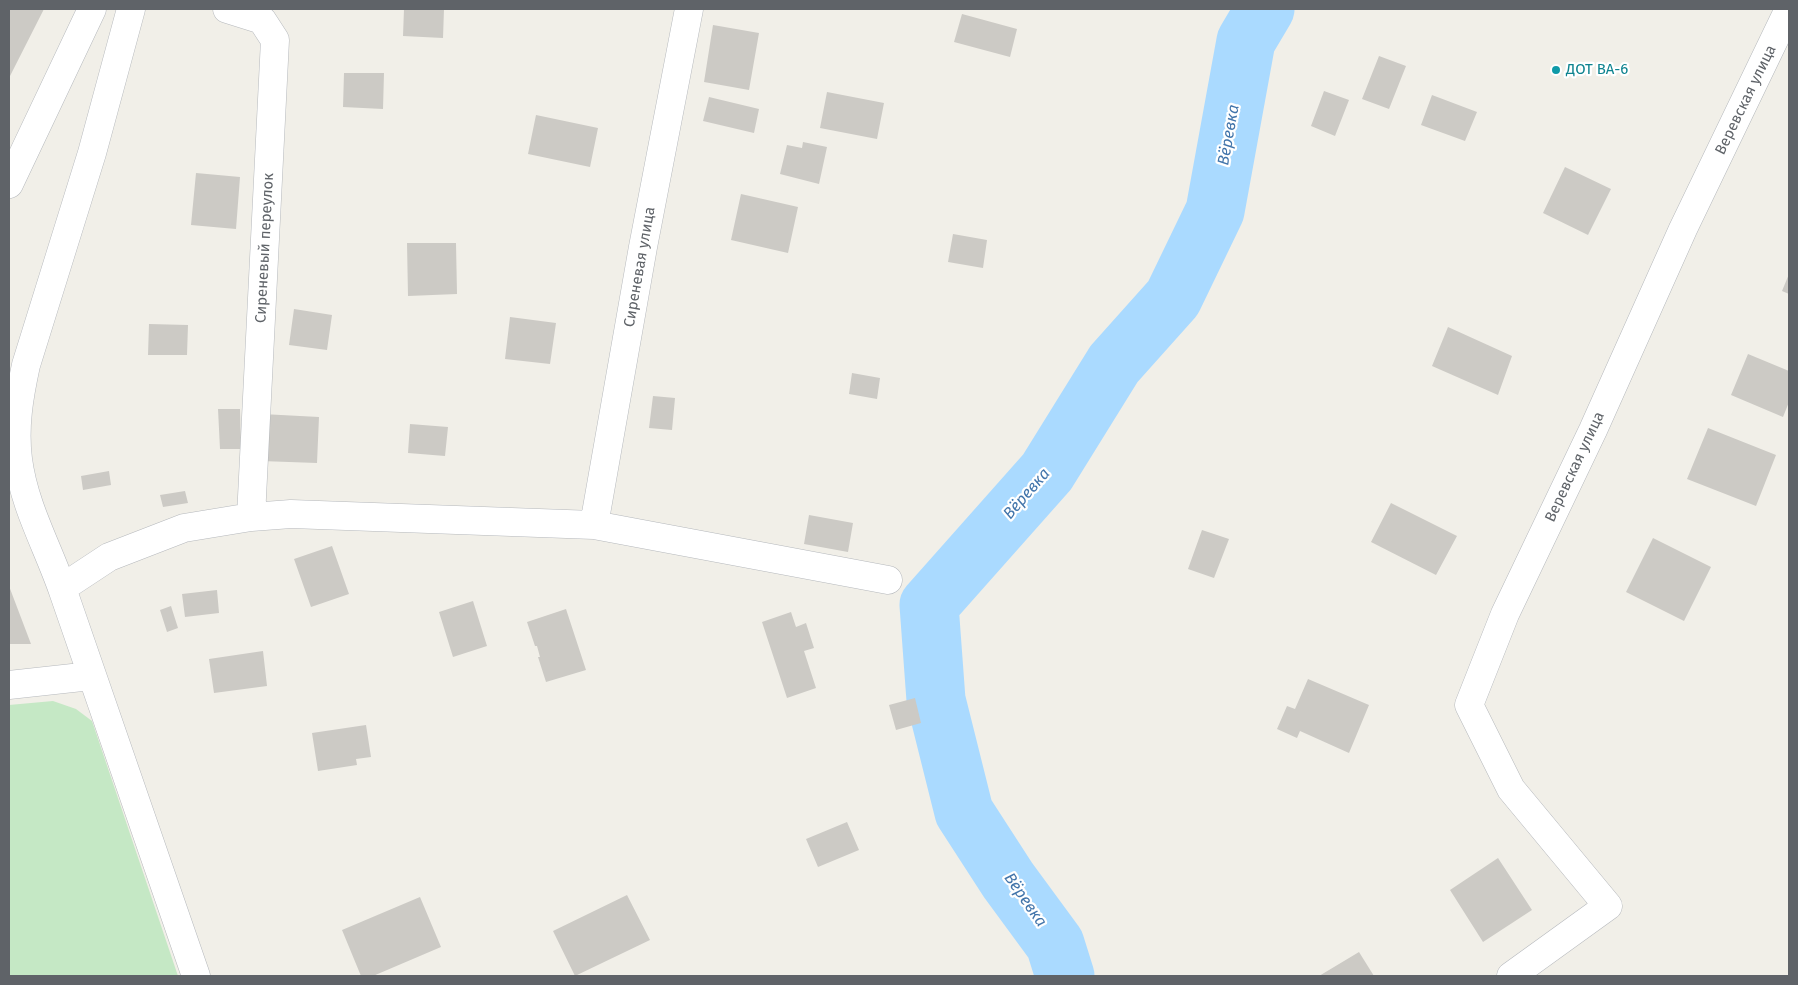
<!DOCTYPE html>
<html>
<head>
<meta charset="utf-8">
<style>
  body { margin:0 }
  #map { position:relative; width:1798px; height:985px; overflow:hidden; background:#f1efe8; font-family:"Fira Sans",sans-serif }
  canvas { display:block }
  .frame { position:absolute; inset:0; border:10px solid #5f6368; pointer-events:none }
</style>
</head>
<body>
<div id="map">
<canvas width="1798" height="985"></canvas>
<div class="frame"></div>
</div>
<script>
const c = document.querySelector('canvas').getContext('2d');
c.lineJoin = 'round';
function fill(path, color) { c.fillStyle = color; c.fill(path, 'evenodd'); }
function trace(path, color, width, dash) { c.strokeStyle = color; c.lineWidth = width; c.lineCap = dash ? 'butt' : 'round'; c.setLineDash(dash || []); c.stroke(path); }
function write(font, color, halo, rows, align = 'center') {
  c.font = font + ' "Fira Sans",sans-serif'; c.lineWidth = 4.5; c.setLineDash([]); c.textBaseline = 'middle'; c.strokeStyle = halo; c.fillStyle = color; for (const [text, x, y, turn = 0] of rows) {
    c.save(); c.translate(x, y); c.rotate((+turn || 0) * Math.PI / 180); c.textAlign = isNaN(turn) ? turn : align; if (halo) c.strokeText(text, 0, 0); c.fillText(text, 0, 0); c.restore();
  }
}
const green = new Path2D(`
  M53 701 76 709 92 721 178 976H9V705Z`);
const river = new Path2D(`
  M1065 976 1055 944 1008 880 964 812 936 700 929 605 1047 472 1114 364 1173 298 1215 211 1246 41 1265 9`);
const building = new Path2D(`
  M9 9H44L9 78Z
  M404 9H444L443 38 403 36Z
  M962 14 1017 29 1010 57 954 42Z
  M713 25 759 33 749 90 704 82Z
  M1379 56 1406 66 1389 109 1362 99Z
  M344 73H384L383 109 343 107Z
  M1324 91 1349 100 1335 136 1311 126Z
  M827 92 884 103 877 139 820 128Z
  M1432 95 1477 112 1465 141 1421 125Z
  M709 97 759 109 754 133 703 121Z
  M536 115 598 128 590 167 528 154Z
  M803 142 827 147 819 184 780 174 787 145 802 148Z
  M1565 167 1611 189 1588 235 1543 213Z
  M196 173 240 177 236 229 191 225Z
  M741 194 798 207 788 253 731 240Z
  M953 234 987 240 983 268 948 262Z
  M407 243H456L457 294 408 296Z
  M1789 274V294L1782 291Z
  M294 309 332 315 327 350 289 345Z
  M510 317 556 323 550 364 505 359Z
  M149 324 188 325 187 355H148Z
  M1448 327 1512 356 1498 395 1432 366Z
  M1748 354 1789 371V402L1783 417 1731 395Z
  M852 373 880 378 877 399 849 394Z
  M653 396 675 398 672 430 649 428Z
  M218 409H240L241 449H220Z
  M262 414 319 417 317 463 261 461Z
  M410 424 448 427 445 456 408 453Z
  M1708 428 1776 455 1756 506 1687 479Z
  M109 471 111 485 83 490 81 476Z
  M185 491 188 503 163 507 160 495Z
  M1391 503 1457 536 1436 575 1371 542Z
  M809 515 853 523 848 552 804 544Z
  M1202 530 1229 539 1214 578 1188 569Z
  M1653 538 1711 567 1684 621 1626 592Z
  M332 546 349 594 311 607 294 559Z
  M9 586 31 644H9Z
  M217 590 219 613 185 617 182 594Z
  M473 601 487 646 453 657 439 612Z
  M171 606 178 628 167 632 160 610Z
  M566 609 586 670 546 682 538 657H540L537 646H535L527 622Z
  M791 612 796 627 806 623 814 648 804 651 816 688 787 698 762 622Z
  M263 651 267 686 214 693 209 659Z
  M1308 679 1369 705 1349 753 1300 731 1297 738 1277 729 1287 706 1295 709Z
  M915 698 921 723 896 730 889 705Z
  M366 725 371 757 356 759 357 765 318 771 312 733Z
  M847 822 859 850 818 867 806 839Z
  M1498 858 1532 910 1483 942 1450 890Z
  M627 895 650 940 575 976 553 931Z
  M420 897 441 947 373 976H361L342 930Z
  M1359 952 1374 976H1319Z`);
const minor = new Path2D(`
  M131 9 92 153 26 365C19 397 14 427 18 459 24 507 49 549 64 594 107 722 152 849 196 976
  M227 9 262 20 275 40 251 517
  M9 184 92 9
  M594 525 643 247 689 9
  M62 588 109 557 184 528 251 517 291 514 594 525 888 580
  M9 685 91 676
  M1511 976 1608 906 1511 789 1469 705 1505 614 1593 430 1683 229 1789 9`);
const markers = [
  [1556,70,5,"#0f9aa8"]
];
const cultureNames = [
  ["ДОТ ВА-6",1566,70]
];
const streetNames = [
  ["Веревская улица",1746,100,-64],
  ["Сиреневый переулок",265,248,-87],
  ["Сиреневая улица",640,267,-80],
  ["Веревская улица",1575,467,-65]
];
const waterNames = [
  ["Вёревка",1229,135,-80],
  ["Вёревка",1027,494,-49],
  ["Вёревка",1025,900,55]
];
fill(green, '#c5e8c5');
trace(river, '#aadaff', 59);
fill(building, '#cccac5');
trace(minor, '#b5b8bc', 29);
trace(minor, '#fff', 28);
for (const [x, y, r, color] of markers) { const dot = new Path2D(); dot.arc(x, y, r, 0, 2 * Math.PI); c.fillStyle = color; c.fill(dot); trace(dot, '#fff', 2); }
write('15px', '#0d838f', '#fff', cultureNames, 'left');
write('15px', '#5f6368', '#fff', streetNames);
write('italic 16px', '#4174aa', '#fff', waterNames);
</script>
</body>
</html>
